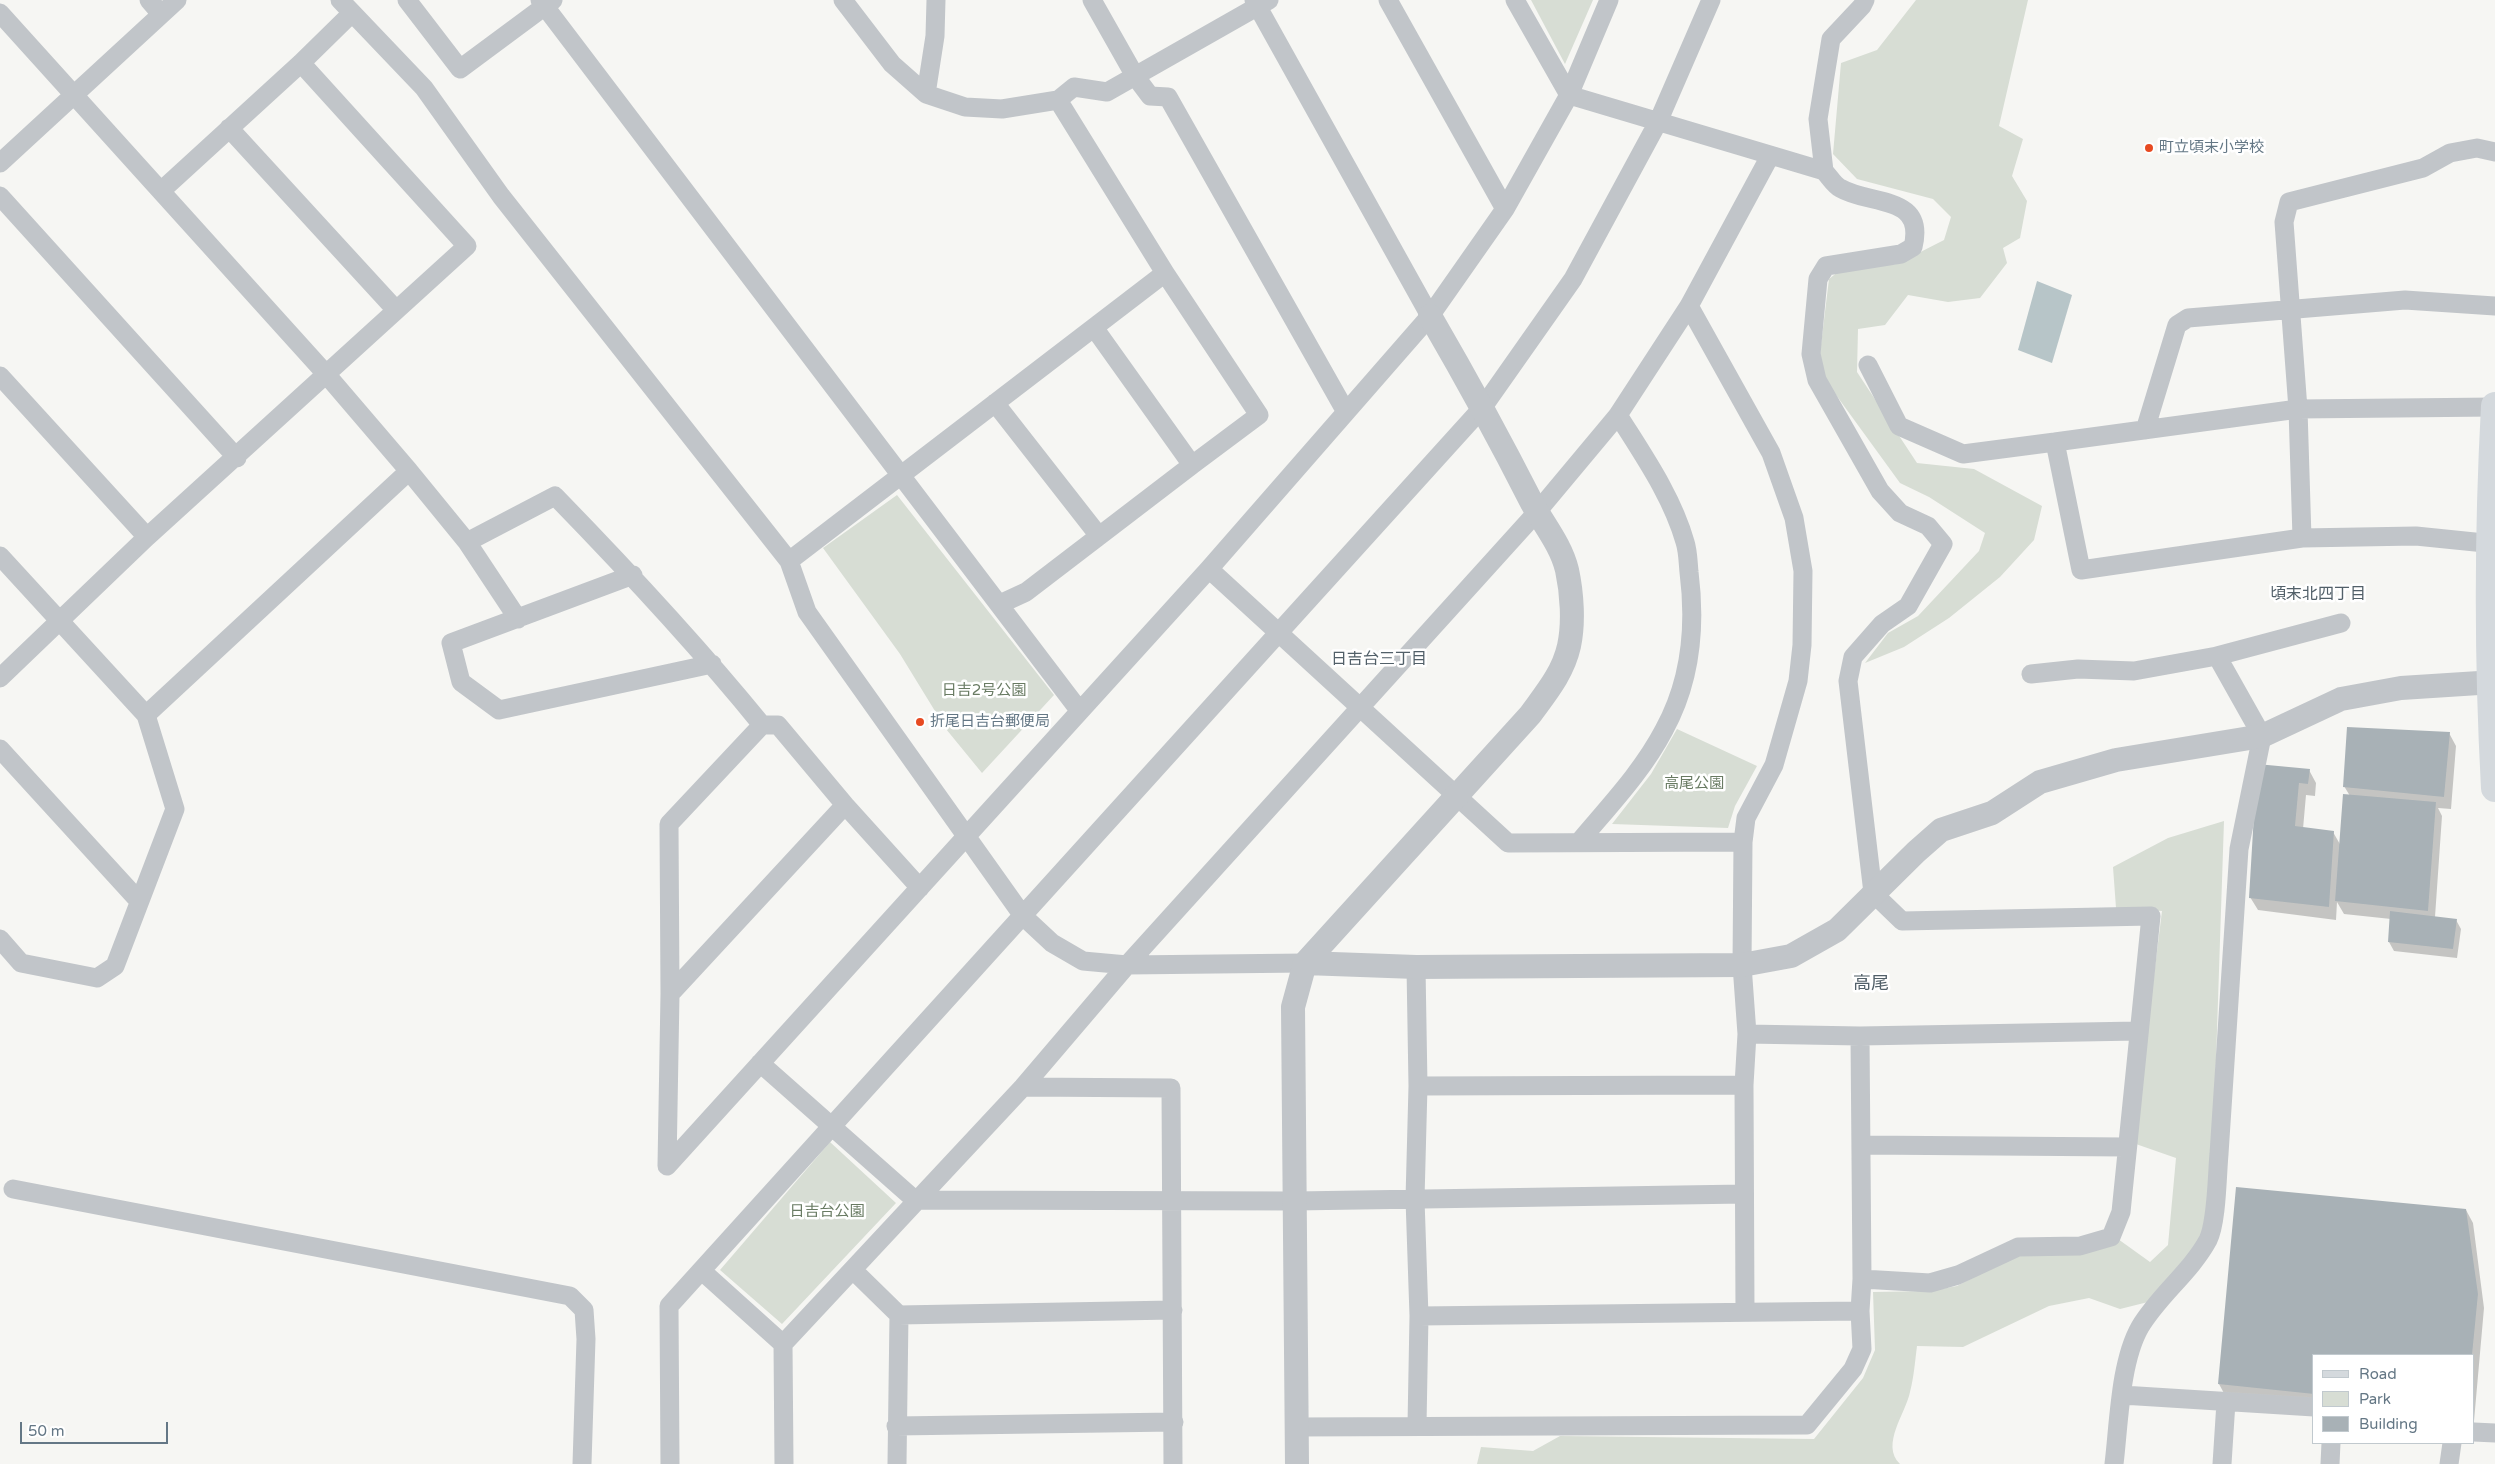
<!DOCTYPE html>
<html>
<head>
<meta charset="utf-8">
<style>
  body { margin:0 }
  #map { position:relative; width:2495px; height:1464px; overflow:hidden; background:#f6f6f3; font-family:"Varela Round",sans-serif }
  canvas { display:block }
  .legend { position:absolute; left:2312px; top:1354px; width:162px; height:90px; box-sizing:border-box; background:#fff; border:1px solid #c1c9ce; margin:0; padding:6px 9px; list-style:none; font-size:15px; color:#647785 }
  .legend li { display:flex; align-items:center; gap:10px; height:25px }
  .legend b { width:25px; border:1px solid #c1c9ce }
  .scale { position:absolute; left:20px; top:1422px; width:148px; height:22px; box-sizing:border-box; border:2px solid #647785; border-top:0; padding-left:6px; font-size:15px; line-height:18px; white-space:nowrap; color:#647785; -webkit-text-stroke:4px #fff; paint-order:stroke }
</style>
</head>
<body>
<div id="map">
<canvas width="2495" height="1464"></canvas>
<ul class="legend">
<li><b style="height:6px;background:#d4d9dd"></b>Road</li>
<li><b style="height:14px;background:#d7ddd4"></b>Park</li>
<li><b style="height:14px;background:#a8b1b6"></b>Building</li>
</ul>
<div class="scale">50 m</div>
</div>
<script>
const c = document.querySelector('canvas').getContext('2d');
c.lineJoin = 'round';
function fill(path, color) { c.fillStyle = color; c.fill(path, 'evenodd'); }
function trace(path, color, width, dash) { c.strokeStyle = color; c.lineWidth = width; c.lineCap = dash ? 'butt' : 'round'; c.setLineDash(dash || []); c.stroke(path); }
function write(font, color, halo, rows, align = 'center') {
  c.font = font + ' "Varela Round","Noto Sans JP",sans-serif'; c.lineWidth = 5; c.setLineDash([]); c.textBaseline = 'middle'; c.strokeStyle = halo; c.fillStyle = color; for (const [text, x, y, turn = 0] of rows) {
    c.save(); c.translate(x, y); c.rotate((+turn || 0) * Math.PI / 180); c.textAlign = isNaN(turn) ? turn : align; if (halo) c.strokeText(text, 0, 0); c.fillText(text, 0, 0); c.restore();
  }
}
const green = new Path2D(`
  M1531 0H1593L1565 64Z
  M1916 0H2028L1999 126 2023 139 2012 176 2027 201 2020 238 2003 248 2007 263 1980 298 1948 302 1908 295 1885 325 1858 329 1857 372 1917 463 1974 469 2042 506 2034 540 2000 577 1949 618 1904 647 1865 663 1888 633 1918 616 1979 551 1985 533 1929 497 1900 483 1823 377 1820 353 1829 279 1839 271 1897 264 1944 240 1951 217 1933 199 1857 179 1833 154 1841 63 1877 50Z
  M897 495 1054 695 982 773 946 729 900 654 823 548Z
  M1677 729 1757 766 1735 806 1728 828 1612 824 1651 774Z
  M2224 821 2212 1180 2202 1238 2148 1302 2120 1309 2089 1298 2049 1306 1963 1347 1917 1346C1915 1361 1914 1377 1910 1392 1906 1413 1880 1445 1900 1464H1477L1481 1447 1533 1451 1560 1436 1814 1439 1863 1378 1875 1350 1873 1292 1930 1291 1957 1286 2021 1253 2118 1239 2150 1262 2168 1245 2176 1158 2133 1143 2162 911 2116 908 2113 867 2168 838Z
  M830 1142 896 1203 782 1324 720 1270Z`);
const water = new Path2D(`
  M2037 281 2072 295 2052 363 2018 350Z`);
const shadow = new Path2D(`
  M2449 733 2456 746 2451 809 2438 808 2442 816 2435 917 2456 920 2461 929 2457 958 2394 951 2389 942 2391 919 2344 914 2337 902 2336 920 2258 910 2250 897 2259 766 2309 770 2316 783 2315 796 2306 795 2303 829 2333 832 2341 846 2350 796 2344 786Z
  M2466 1210 2473 1223 2484 1308 2474 1421V1355H2314V1405L2226 1397 2219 1384Z`);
const building = new Path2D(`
  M2347 727 2450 732 2444 797 2343 787Z
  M2257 764 2310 769 2308 784 2299 783 2295 826 2334 831 2329 907 2249 898Z
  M2343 794 2436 802 2428 911 2335 901Z
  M2390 911 2457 919 2453 949 2388 942Z
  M2236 1187 2466 1209 2478 1294 2472 1355H2314V1394L2218 1384Z`);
const minor = new Path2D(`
  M149 0 161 14
  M340 0 424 88 501 196 789 561 807 612 1023 916 1052 943 1083 961 1127 965 1305 963
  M407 0 460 69 553 0
  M540 0 1079 710
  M843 0 892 64 926 94 965 107 1002 109 1058 100 1074 87 1107 92 1269 0
  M1092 0 1135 76 1150 96 1168 97 1346 412
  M1254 0 1430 316
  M1388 0 1505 209
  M0 13 326 374 409 471 467 542 518 619
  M926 94 935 36 936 0
  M1058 100 1165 273 1259 415 1192 465
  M229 128 396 310
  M0 163 177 0
  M1824 171 1818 119 1831 39 1862 6 1865 0
  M161 191 301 63 352 13
  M0 196 237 458
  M1689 306 1771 453 1794 518 1803 571 1802 645 1798 681 1774 765 1746 818 1743 842 1742 965 1747 1034 1744 1085 1745 1311
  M1868 365 1899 426 1963 454 2055 442 2081 570 2302 538 2416 536 2495 544
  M0 376 147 537
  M995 403 1099 536
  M2145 430 2177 325 2188 318 2405 300 2495 306
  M2055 442 2298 409 2495 407
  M2302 538 2298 409 2284 222 2289 202 2423 168 2450 153 2477 148 2495 152
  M467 542 555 496C627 570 697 645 762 725
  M0 556 146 715 175 809 115 966 97 978 21 963 0 939
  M789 561 1165 273
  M1209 569 1508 843 1743 842
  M633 575 451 643 461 682 499 710 712 664
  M1000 604 1026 592 1192 465 1095 329
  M2217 656 2341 623
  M2031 674 2078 669 2134 671 2217 656 2262 736 2239 849 2219 1154C2217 1175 2217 1222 2208 1240 2190 1273 2159 1295 2140 1327 2120 1362 2119 1423 2114 1464
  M0 678 147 537 467 246 301 63
  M146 715 409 471
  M0 749 139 901
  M1579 842C1609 806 1642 772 1664 730 1691 681 1696 627 1689 572 1688 562 1688 551 1685 542 1672 496 1643 455 1618 415
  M920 888 845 805 778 725H762L669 824 670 994 667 1166 1209 569 1430 316 1505 209 1569 95 1609 0
  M1416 967 1418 1086 1415 1199 1419 1316 1417 1425
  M670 994 845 805
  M1747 1034 1860 1036 2138 1031
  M1860 1036 1862 1279
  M760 1063 915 1200 1295 1201 1744 1194
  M1418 1086 1744 1085
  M1023 1087 1171 1088 1173 1464
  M1862 1145 2126 1147
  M13 1189 570 1296 584 1310 586 1339 582 1464
  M853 1270 899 1315 1173 1310
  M702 1271 783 1344
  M1419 1316 1860 1311
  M2122 1395 2314 1407
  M896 1426 1174 1422
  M1296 1427 1807 1425 1853 1369 1862 1349 1860 1311 1862 1279 1930 1283 1958 1275 2018 1247 2080 1246 2111 1237 2121 1212 2151 916 1902 921 1873 893 1848 681 1853 657 1882 624 1908 606 1943 544 1928 526 1900 513 1880 491 1817 380 1811 354 1818 279 1826 266 1901 254 1913 247C1926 194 1870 206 1840 188 1834 185 1829 176 1824 171L1569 95 1515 0
  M2474 1432 2495 1433
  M670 1464 669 1306 1483 407 1573 279 1658 122 1711 0
  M784 1464 783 1344 1023 1087 1127 965 1537 512 1618 415 1689 306 1770 156
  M897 1464 899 1315
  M2222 1464 2226 1402
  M2330 1464 2331 1443
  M2449 1464 2452 1443`);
const tertiary = new Path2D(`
  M1305 963 1416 967 1742 965 1791 956 1837 930 1916 852 1941 830 1992 813 2040 782 2116 760 2262 736 2341 699 2401 688 2495 682
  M1297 1464 1293 1007 1305 963 1530 715C1546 693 1563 673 1569 646 1574 623 1572 593 1567 570 1561 545 1544 525 1532 503 1500 440 1466 378 1430 316`);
const secondary = new Path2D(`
  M2495 406C2488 534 2488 660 2495 788`);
const markers = [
  [2149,148,5,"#e74a21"],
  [920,722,5,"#e74a21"]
];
const poiNames = [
  ["町立頃末小学校",2159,148],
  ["折尾日吉台郵便局",930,722]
];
const parkNames = [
  ["日吉2号公園",984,691],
  ["高尾公園",1694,784],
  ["日吉台公園",827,1212]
];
const neighbourhoodNames = [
  ["頃末北四丁目",2318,595],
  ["日吉台三丁目",1379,660]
];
const quarterNames = [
  ["高尾",1871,984]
];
fill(green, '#d7ddd4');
fill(water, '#b7c5c8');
fill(shadow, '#0003');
fill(building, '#a8b1b6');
trace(minor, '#c1c5c9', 19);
trace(tertiary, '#c1c5c9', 24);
trace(secondary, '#d4d9dd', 28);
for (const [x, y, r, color] of markers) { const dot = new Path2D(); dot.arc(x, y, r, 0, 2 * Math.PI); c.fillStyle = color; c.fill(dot); trace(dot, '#fff', 2); }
write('15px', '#647785', '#fff', poiNames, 'left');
write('15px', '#697b63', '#fff', parkNames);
write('16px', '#526069', '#fff', neighbourhoodNames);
write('18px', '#526069', '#fff', quarterNames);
</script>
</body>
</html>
